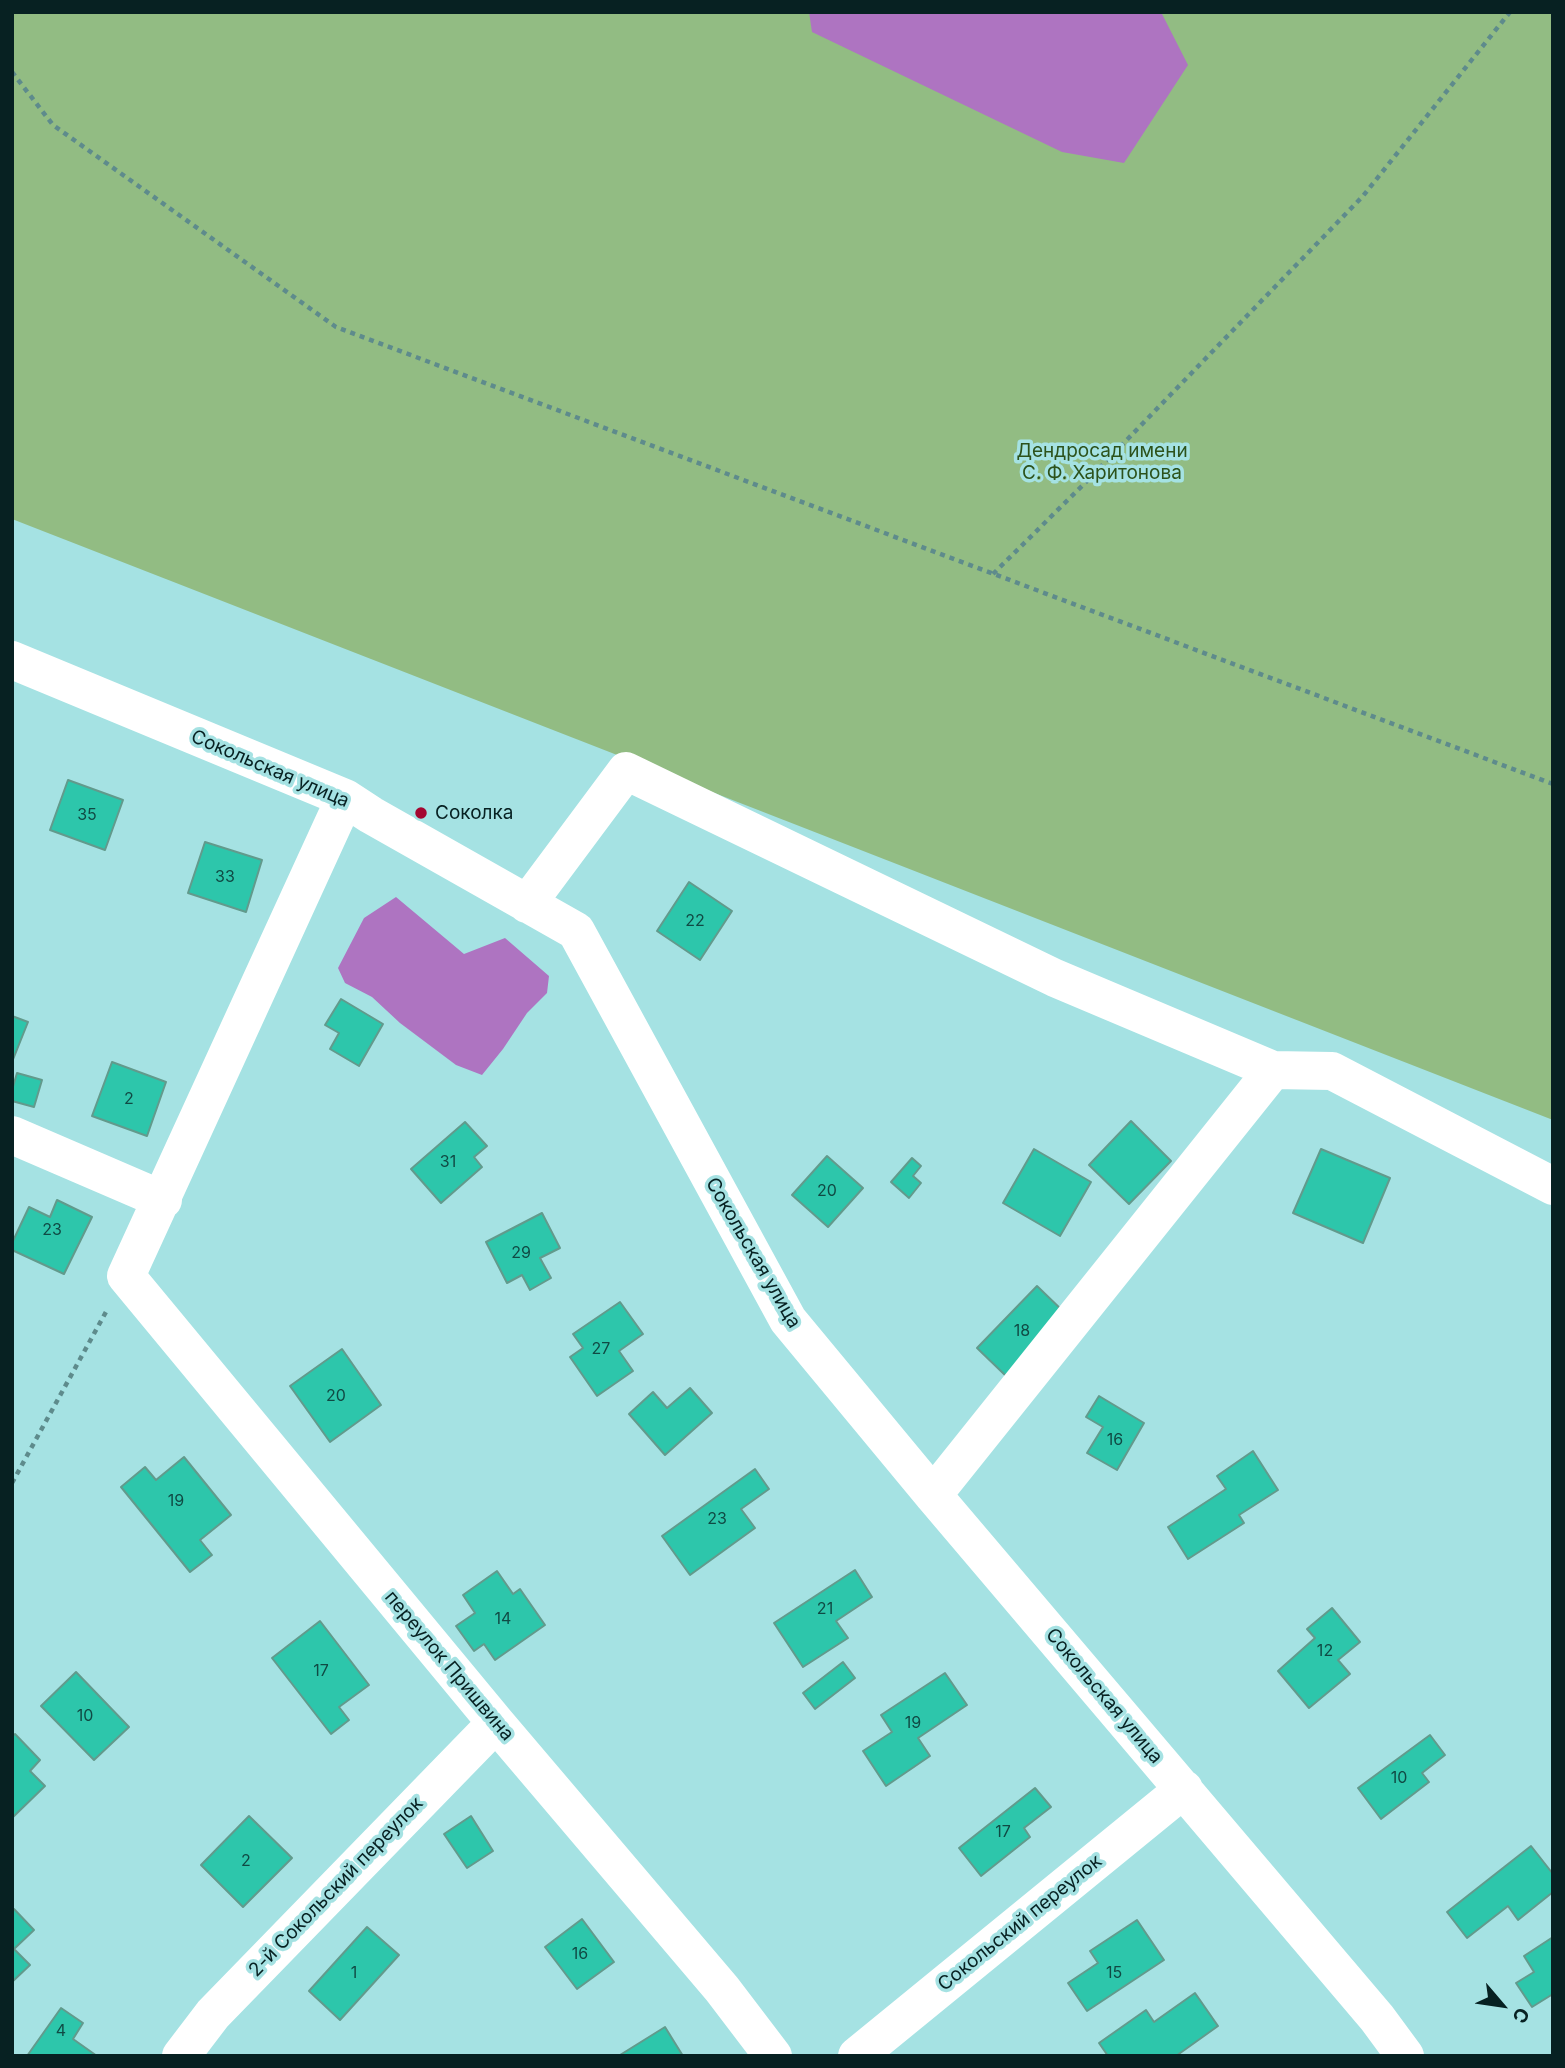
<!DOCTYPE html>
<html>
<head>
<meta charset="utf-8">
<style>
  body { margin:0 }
  #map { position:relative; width:1565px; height:2068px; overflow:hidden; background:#a5e2e3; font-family:Inter,sans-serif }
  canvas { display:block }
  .frame { position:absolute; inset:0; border:14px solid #072122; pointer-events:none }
  .north { position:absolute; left:1467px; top:1970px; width:70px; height:70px; -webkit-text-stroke:5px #a5e2e3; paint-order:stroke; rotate:119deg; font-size:19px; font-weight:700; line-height:28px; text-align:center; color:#072122 }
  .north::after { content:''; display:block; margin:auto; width:24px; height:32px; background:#072122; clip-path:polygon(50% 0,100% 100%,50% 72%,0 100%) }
</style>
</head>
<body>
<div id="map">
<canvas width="1565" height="2068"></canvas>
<div class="frame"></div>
<div class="north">С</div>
</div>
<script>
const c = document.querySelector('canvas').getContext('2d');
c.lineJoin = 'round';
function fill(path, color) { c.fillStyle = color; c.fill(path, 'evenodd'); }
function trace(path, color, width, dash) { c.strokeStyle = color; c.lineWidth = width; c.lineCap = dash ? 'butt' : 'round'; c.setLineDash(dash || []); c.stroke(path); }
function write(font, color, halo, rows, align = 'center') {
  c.font = font + ' Inter,sans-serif'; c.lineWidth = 7; c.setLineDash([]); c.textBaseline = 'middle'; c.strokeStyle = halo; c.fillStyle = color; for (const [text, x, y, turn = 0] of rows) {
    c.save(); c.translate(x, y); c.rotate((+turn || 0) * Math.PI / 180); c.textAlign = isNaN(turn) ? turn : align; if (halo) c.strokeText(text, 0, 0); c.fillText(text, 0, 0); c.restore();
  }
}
const green = new Path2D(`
  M12 12H1553V1120L12 519Z`);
const water = new Path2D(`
  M809 12H1161L1188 65 1124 163 1062 152 812 32Z
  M396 897 464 954 505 938 549 976 547 993 527 1013 503 1049 482 1075 456 1065 400 1023 372 997 345 983 338 968 364 918Z`);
const building = new Path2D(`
  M68 780 123 800 105 850 50 830Z
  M205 842 262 860 246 912 188 893Z
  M689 882 732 911 700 960 657 931Z
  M341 999 383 1024 359 1066 330 1049 339 1033 325 1025Z
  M12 1016 28 1022 12 1062Z
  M112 1062 166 1082 147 1136 92 1116Z
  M17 1073 42 1080 34 1107 12 1101V1090Z
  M1131 1121 1171 1161 1129 1204 1089 1165Z
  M465 1122 487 1146 474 1157 482 1167 441 1203 411 1169Z
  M1034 1149 1091 1182 1060 1236 1003 1203Z
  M1321 1149 1390 1178 1363 1243 1293 1213Z
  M827 1156 863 1188 828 1227 792 1195Z
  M912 1158 921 1166 913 1176 921 1183 909 1198 891 1182Z
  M57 1200 92 1217 64 1274 12 1250V1243L29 1207 50 1217Z
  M542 1213 560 1248 540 1258 551 1278 530 1290 522 1275 507 1283 486 1242Z
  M1037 1286 1066 1314 1006 1376 977 1348Z
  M620 1302 643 1334 619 1351 633 1371 597 1396 570 1357 583 1348 573 1334Z
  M342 1349 381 1405 330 1442 290 1386Z
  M690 1388 712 1413 665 1455 629 1414 653 1392 667 1408Z
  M1099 1396 1144 1423 1117 1470 1087 1453 1103 1427 1086 1417Z
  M1253 1451 1278 1490 1239 1515 1244 1523 1188 1559 1168 1527 1226 1489 1217 1476Z
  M184 1457 231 1515 200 1540 212 1555 190 1572 121 1487 145 1467 156 1480Z
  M755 1469 769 1489 741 1509 755 1528 690 1575 662 1536Z
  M855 1570 872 1597 836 1621 848 1638 803 1667 774 1623Z
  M497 1571 513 1594 520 1589 545 1625 495 1660 484 1644 474 1651 456 1626 475 1613 463 1595Z
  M1332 1608 1360 1642 1338 1660 1350 1674 1309 1708 1278 1671 1315 1638 1307 1629Z
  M320 1621 369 1685 339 1707 349 1720 331 1734 272 1658Z
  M843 1662 855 1678 815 1709 803 1693Z
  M76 1672 129 1727 94 1760 41 1706Z
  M945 1673 967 1705 918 1738 930 1756 886 1786 863 1751 892 1732 881 1715Z
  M15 1734 40 1760 30 1771 45 1786 12 1818V1736Z
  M1430 1735 1445 1755 1422 1773 1429 1782 1381 1819 1358 1788Z
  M1035 1788 1051 1807 1024 1828 1030 1837 981 1876 959 1848Z
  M249 1816 292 1858 243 1907 201 1865Z
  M471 1816 493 1851 467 1868 444 1834Z
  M1531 1846 1553 1874V1892L1518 1920 1508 1906 1467 1938 1447 1912Z
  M14 1909 34 1930 14 1949 30 1965 12 1982V1911Z
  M582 1919 614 1962 577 1989 545 1947Z
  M1137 1920 1164 1960 1087 2011 1068 1983 1098 1963 1090 1951Z
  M367 1927 399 1955 340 2020 309 1991Z
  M1553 1937V1994L1532 2007 1516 1983 1534 1972 1524 1956Z
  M1195 1993 1218 2026 1176 2056H1108L1099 2043 1146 2010 1154 2022Z
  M61 2008 83 2023 73 2039 97 2056H27Z
  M665 2027 683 2056H620V2055Z`);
const path = new Path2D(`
  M12 72 53 125 336 327 1553 784
  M993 574 1087 481 1363 196 1510 12
  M12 1483 107 1310`);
const minor = new Path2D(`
  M12 660 345 798 371 815 576 931 788 1320 933 1495 1377 2018 1405 2056
  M345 798 126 1276 496 1723 722 1989 773 2056
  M527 904 626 771 1055 978 1273 1070 1332 1071 1553 1186
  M12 1135 163 1200
  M933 1495 1273 1070
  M181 2056 213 2014 496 1723
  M857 2056 1184 1789`);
const markers = [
  [421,813,7,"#a40630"]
];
const numberNames = [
  ["35",87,815],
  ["33",225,877],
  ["22",695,921],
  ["2",129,1099],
  ["31",448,1162],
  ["20",827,1191],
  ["23",52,1230],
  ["29",521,1253],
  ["18",1022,1331],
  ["27",601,1349],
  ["20",336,1396],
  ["16",1115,1440],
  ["19",176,1501],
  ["23",717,1519],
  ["21",825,1609],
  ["14",503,1619],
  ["12",1325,1651],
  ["17",321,1671],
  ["10",85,1716],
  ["19",913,1723],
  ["10",1399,1778],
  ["17",1003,1832],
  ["2",246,1861],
  ["16",580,1954],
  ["1",354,1973],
  ["15",1114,1973],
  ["4",61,2031]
];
const parkNames = [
  ["Дендросад имени",1102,451],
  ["С. Ф. Харитонова",1102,473]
];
const streetNames = [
  ["Сокольская улица",270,769,23],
  ["Сокольская улица",753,1253,60],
  ["переулок Пришвина",449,1666,50],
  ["Сокольская улица",1104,1696,50],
  ["2-й Сокольский переулок",336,1887,-46],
  ["Сокольский переулок",1020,1923,-39]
];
const poiNames = [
  ["Соколка",435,813]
];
fill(green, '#92bc83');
fill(water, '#ae74c1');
fill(building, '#2dc6ab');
trace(building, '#629a8c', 2);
trace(path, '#5e8b8c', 4.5, [5, 5]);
trace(minor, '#fff', 38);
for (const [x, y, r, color] of markers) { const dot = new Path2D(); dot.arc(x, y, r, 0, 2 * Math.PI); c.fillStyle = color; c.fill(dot); trace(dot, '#a5e2e3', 2.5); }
write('16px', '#104a44', null, numberNames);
write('19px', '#2c521b', '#a5e2e3', parkNames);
write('19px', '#072122', '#a5e2e3', streetNames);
write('19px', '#072122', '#a5e2e3', poiNames, 'left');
</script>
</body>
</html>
